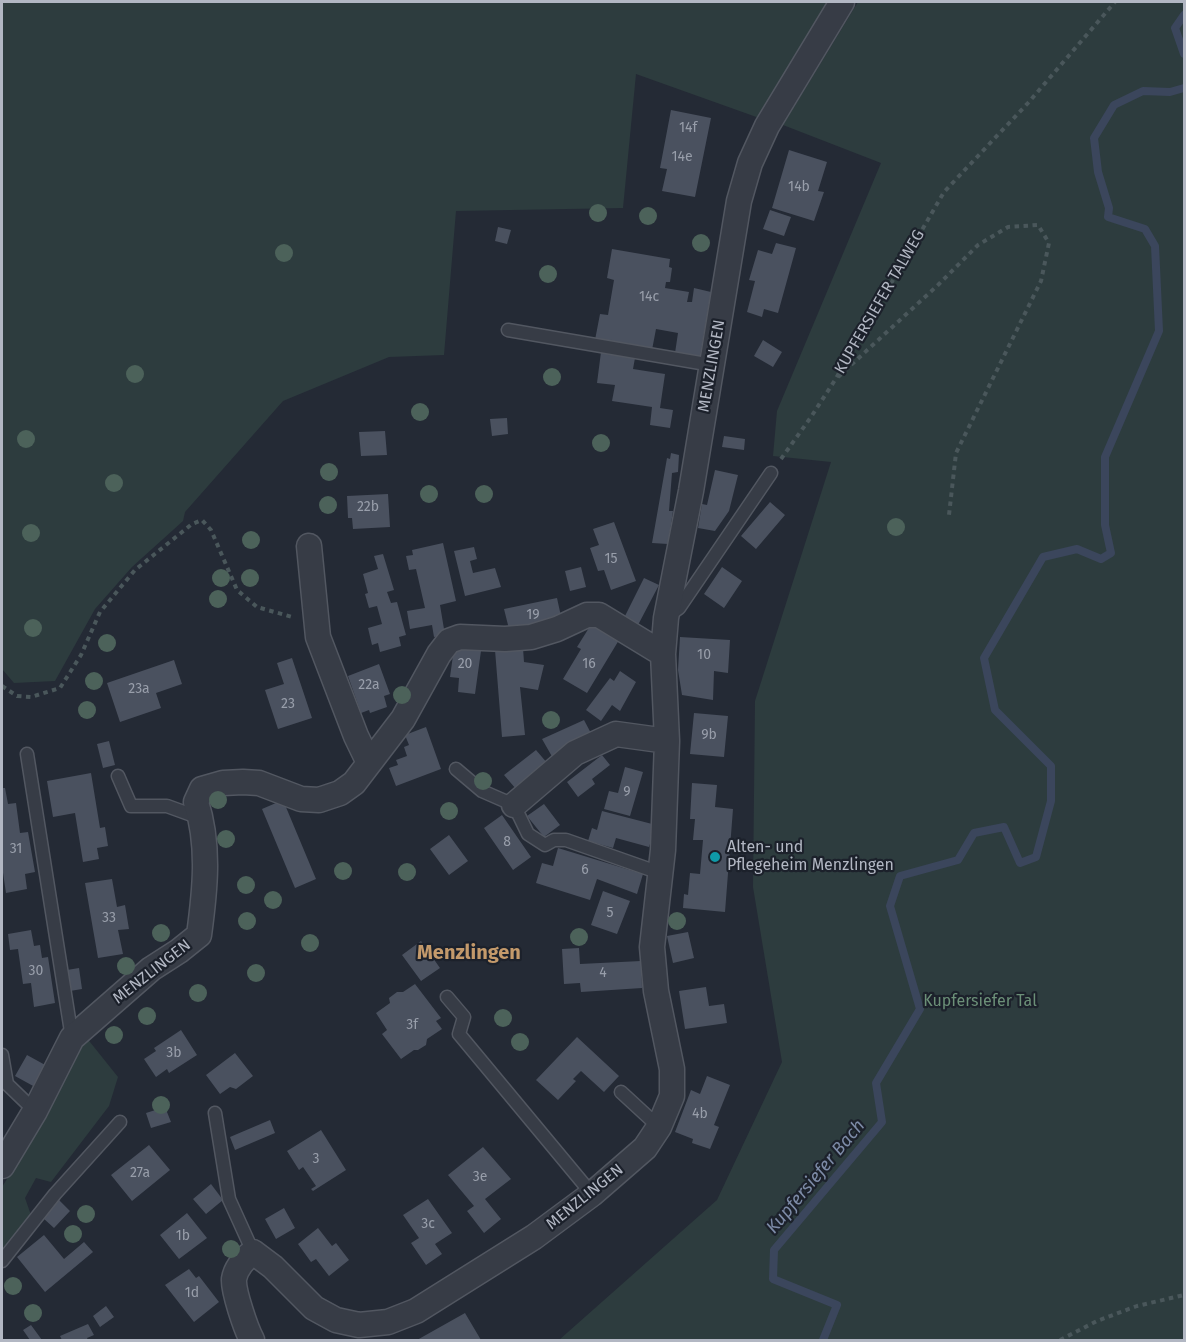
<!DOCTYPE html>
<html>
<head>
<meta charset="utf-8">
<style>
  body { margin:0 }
  #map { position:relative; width:1186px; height:1342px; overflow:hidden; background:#242a35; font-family:"Fira Sans",sans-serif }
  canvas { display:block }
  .frame { position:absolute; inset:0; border:3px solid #b2b7c3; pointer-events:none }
</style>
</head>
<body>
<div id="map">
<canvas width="1186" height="1342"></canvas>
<div class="frame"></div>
</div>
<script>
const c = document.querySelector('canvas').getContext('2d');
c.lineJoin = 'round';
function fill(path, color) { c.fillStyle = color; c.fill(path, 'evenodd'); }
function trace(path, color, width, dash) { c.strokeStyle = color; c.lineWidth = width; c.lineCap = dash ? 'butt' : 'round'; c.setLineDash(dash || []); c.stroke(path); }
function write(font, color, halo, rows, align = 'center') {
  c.font = font + ' "Fira Sans",sans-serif'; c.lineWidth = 4.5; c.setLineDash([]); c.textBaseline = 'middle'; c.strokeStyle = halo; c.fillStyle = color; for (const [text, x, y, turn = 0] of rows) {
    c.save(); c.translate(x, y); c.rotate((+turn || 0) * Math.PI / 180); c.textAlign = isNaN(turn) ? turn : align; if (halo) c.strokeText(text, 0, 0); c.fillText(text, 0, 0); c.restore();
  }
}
const green = new Path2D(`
  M2 2H830L762 119 636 74 623 208 456 211 444 355 389 357 283 401 185 512 183 521 132 567 95 609 55 681 14 683 2 669Z
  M858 2H1184V1340H559L717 1200 782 1062 753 887 755 701 831 462 773 456 777 411 881 163 783 125Z
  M86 1037 118 1077 109 1106 51 1182 36 1178 25 1198 31 1215 2 1251V1187L25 1150 41 1116Z`);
const stream = new Path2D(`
  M1184 15 1175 28 1184 54
  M823 1340 837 1305 773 1279 774 1250 882 1122 876 1083 920 1009 890 906 900 876 958 860 974 833 1004 827 1020 863 1036 857 1051 801V766L995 710 984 658 1043 557 1077 549 1101 559 1111 553 1105 525V457L1159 331 1155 246 1145 229 1108 217 1109 208 1098 172 1094 138 1114 105 1143 91 1170 92 1184 88`);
const building = new Path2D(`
  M671 110 711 118 695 197 662 191 667 169 660 168Z
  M789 150 827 162 818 191 824 192 814 221 772 208Z
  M770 210 791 217 784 236 763 229Z
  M498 227 511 230 507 244 495 241Z
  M776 243 796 248 778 313 764 309 762 317 747 312 755 281 749 280 758 250 772 254Z
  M612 249 670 259 669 267 672 268 670 282H666L665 288 689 292 687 302H692L694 288 711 292 700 357 675 353 678 333 656 329 652 350 595 340 600 314 608 315 614 280 607 278Z
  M763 340 782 352 773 367 754 356Z
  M601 352 635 358 633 369 665 374 660 408 673 410 670 428 650 425 652 407 612 401 615 385 597 383Z
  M507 418 508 434 492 436 490 419Z
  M385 431 387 455 361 456 359 432Z
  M724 436 745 439 744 450 722 447Z
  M671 453 679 455 678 472 672 473 669 511H673L668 544 652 543 667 458 670 459Z
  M715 470 738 475 729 511 715 531 698 528 702 504 707 505Z
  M388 494 390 527 353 529 352 518H348L347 496Z
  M770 502 785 515 756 549 741 536Z
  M614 522 636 581 611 590 604 570 598 571 590 548 599 545 593 529Z
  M443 543 456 601 440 605 445 635 434 637 432 625 410 629 407 611 425 608 416 569 409 570 406 556 413 555 412 550Z
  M474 547 477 559 470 561 473 573 495 568 501 587 465 596 454 551Z
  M383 554 394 590 387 592 391 603 397 602 406 635 399 637 401 646 380 652 378 643 372 645 368 628 382 624 377 606 369 608 365 594 368 593 363 574 378 569 374 556Z
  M581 567 586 587 570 591 565 571Z
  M722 567 742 581 724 608 704 594Z
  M644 578 659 585 638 625 624 618Z
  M557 598 562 621 510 633 504 609Z
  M592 623 619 640 587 693 563 679 581 649 577 647Z
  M680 637 730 640 728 673 714 671 713 700 682 695 678 670Z
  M454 648 481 651 475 694 458 692 459 678 450 677Z
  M523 648 524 662 544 665 538 690 520 687 525 735 502 737 495 650Z
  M292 658 312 718 278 729 265 690 284 684 277 663Z
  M174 660 182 684 156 693 161 708 120 722 107 683Z
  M379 664 390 694 384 696 387 707 370 713 369 710 361 713 348 676Z
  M620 671 636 682 620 711 612 705 601 721 586 710 610 678 614 681Z
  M694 713 728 716 724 757 690 754Z
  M584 720 593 737 554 760 542 739Z
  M426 727 441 769 396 786 389 768 398 765 396 760 407 756 404 747 409 745 405 735Z
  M109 741 115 765 103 768 97 744Z
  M536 750 548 764 516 789 504 775Z
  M602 755 610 765 592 779 595 784 578 797 567 782Z
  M625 767 643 772 630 816 604 809 609 791 618 793Z
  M91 773 100 828 105 827 108 846 97 848 99 859 83 862 75 813 53 817 47 781Z
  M692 783 717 785 715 807 733 809 725 912 683 908 684 894 688 895 690 873 700 874 703 840H693L695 819H690Z
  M2 788H5L8 804 16 803 20 833 28 832 35 872 25 874 27 889 6 893 2 866Z
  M283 800 316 879 295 888 262 809Z
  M544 804 560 825 544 837 527 816Z
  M602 811 656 825 649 847 616 838 613 848 588 841 592 828 597 830Z
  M502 815 531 857 513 870 484 828Z
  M449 835 468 861 449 875 430 849Z
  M558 848 643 874 637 894 597 879 590 900 536 883 542 863 553 866Z
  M112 879 117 907 125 905 129 929 118 930 123 954 98 958 85 883Z
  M603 891 630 901 617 934 591 925Z
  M31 930 34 946 40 945 42 958 48 957 55 1003 34 1007 31 983 23 984 18 949 10 950 8 934Z
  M688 932 694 958 673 963 667 936Z
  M421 941 440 968 421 981 402 955Z
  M579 948 580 964 641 961 642 988 581 992 580 983 564 984 562 949Z
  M79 968 82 989 70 991 67 970Z
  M415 984 441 1018 436 1021 442 1029 427 1039 426 1045 418 1050H414L401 1059 382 1034 387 1030 376 1013 390 1003 389 998 397 992H403Z
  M706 987 709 1006 724 1004 727 1023 685 1029 679 991Z
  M181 1030 197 1055 169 1073 167 1069 156 1077 144 1059 156 1051 154 1048Z
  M577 1037 619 1076 604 1092 581 1071 573 1079 576 1081 558 1100 536 1080Z
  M235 1053 253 1076 236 1089 230 1087 220 1094 206 1075Z
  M27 1055 47 1066 35 1087 15 1076Z
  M707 1076 730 1085 714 1125 719 1127 710 1149 692 1143 693 1139 675 1132 691 1090 700 1094Z
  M165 1107 171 1122 151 1128 146 1113Z
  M270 1120 275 1133 235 1150 230 1137Z
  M321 1130 346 1170 313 1191 311 1189 316 1186 303 1167 299 1170 287 1151Z
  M149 1145 170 1170 132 1201 111 1175Z
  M483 1147 511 1179 485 1199 501 1219 484 1233 467 1211 474 1206 448 1175Z
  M211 1184 223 1200 206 1214 193 1199Z
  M428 1199 452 1233 435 1244 442 1254 426 1265 411 1243 419 1238 403 1215Z
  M59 1200 70 1211 54 1228 43 1218Z
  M284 1208 295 1228 276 1239 265 1219Z
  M187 1213 207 1238 179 1259 160 1235Z
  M318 1228 332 1246 336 1243 349 1260 329 1276 316 1259 311 1262 298 1244Z
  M44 1235 64 1259 84 1242 93 1252 45 1292 17 1257Z
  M189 1269 196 1278 199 1276 219 1302 194 1322 165 1285Z
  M106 1306 114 1317 100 1327 93 1316Z
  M465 1313 481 1340H417Z
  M88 1324 94 1335 87 1338 88 1340H62L60 1336Z
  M31 1325 42 1340H30L23 1330Z`);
const path = new Path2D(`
  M838 377 938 285 978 245 1008 227 1038 225 1049 243 1041 281 956 453 949 515
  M781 459 811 417 835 380 944 192 1028 103 1115 2
  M2 686 17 696 31 697 60 688 81 655 100 612 135 570 192 524 202 520 211 530 237 590 257 607 292 617
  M1060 1340 1097 1321 1137 1306 1184 1295`);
const lane = new Path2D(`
  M508 330 712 365
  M669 615 679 608 771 473
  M27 754 72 1038
  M456 769 482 791 514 805 528 834 545 845 554 840H566L660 873
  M118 776 131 806H167L200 818
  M447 997 464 1017 459 1034 592 1194
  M2 1055 7 1084 35 1111
  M621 1092 659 1127
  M215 1113 229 1199 253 1252
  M2 1261 55 1194 120 1122`);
const street = new Path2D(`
  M309 546 318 637 356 736 369 763
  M514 805 575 753 616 734 667 741
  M2 1166 35 1111 72 1038 151 969 179 951 199 935C205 891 210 845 196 802L202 789 223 783 243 782 259 783 301 799 319 800 340 793 354 783 403 719 439 654 449 641 460 637 505 639 531 637 557 629 587 615H599L663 654
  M252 1340C246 1329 233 1291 234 1279 236 1267 244 1259 253 1252L273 1267 314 1308 336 1320 359 1325 388 1322 416 1311 534 1237 592 1194 645 1148 659 1127 672 1096V1069L656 991 652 947 663 850 667 741 663 654 666 618 691 491 739 201 750 163 767 126 842 2`);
const trees = [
  [598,213],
  [648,216],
  [701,243],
  [284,253],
  [548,274],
  [135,374],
  [552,377],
  [420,412],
  [26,439],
  [601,443],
  [329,472],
  [114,483],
  [429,494],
  [484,494],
  [328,505],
  [896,527],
  [31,533],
  [251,540],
  [221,578],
  [250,578],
  [218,599],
  [33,628],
  [107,643],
  [94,681],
  [402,695],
  [87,710],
  [551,720],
  [483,781],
  [218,800],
  [449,811],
  [226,839],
  [343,871],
  [407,872],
  [246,885],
  [273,900],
  [247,921],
  [677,921],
  [161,933],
  [579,937],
  [310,943],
  [126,966],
  [256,973],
  [198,993],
  [147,1016],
  [503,1018],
  [114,1035],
  [520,1042],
  [161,1105],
  [86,1214],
  [73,1234],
  [231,1249],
  [13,1286],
  [33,1313]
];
const markers = [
  [715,857,6,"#0f9aa8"]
];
const numberNames = [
  ["14f",688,128],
  ["14e",682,157],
  ["14b",799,187],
  ["14c",649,297],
  ["22b",368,507],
  ["15",611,559],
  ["19",533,615],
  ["10",704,655],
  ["20",465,664],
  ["16",589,664],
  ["22a",369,685],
  ["23a",139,689],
  ["23",288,704],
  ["9b",709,735],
  ["9",627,792],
  ["8",507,842],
  ["31",16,849],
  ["6",585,870],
  ["5",610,913],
  ["33",109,918],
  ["30",36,971],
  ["4",603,973],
  ["3f",412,1025],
  ["3b",174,1053],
  ["4b",700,1114],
  ["3",316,1159],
  ["27a",140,1173],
  ["3e",480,1177],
  ["3c",428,1224],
  ["1b",183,1236],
  ["1d",192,1293]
];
const streetNames = [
  ["KUPFERSIEFER TALWEG",880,302,-60],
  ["MENZLINGEN",712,366,-80],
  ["MENZLINGEN",152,972,-38],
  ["MENZLINGEN",585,1197,-39]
];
const poiNames = [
  ["Alten- und",727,848],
  ["Pflegeheim Menzlingen",727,866]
];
const parkNames = [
  ["Kupfersiefer Tal",980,1002]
];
const waterNames = [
  ["Kupfersiefer Bach",816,1177,-50]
];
const quarterNames = [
  ["Menzlingen",469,953]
];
fill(green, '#2d3c3e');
trace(stream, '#3b465c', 8);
fill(building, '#4a515f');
trace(lane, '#525761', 15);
trace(street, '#525761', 27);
trace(path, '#4a575b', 4, [4.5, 4.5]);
trace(lane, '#373c46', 12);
trace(street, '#373c46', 24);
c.fillStyle = '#4c625a';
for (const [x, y] of trees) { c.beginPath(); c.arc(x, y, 9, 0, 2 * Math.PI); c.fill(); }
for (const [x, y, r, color] of markers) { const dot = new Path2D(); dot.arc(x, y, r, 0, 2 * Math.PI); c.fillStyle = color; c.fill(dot); trace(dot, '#1c212b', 2); }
write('14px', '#989eaa', null, numberNames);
write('16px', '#b2b7c3', '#1c212b', streetNames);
write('16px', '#b2b7c3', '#1c212b', poiNames, 'left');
write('16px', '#6c9078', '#1c212b', parkNames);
write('italic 18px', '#7d8ba7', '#1c212b', waterNames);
write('bold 20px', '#c49a6b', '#1c212b', quarterNames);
</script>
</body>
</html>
